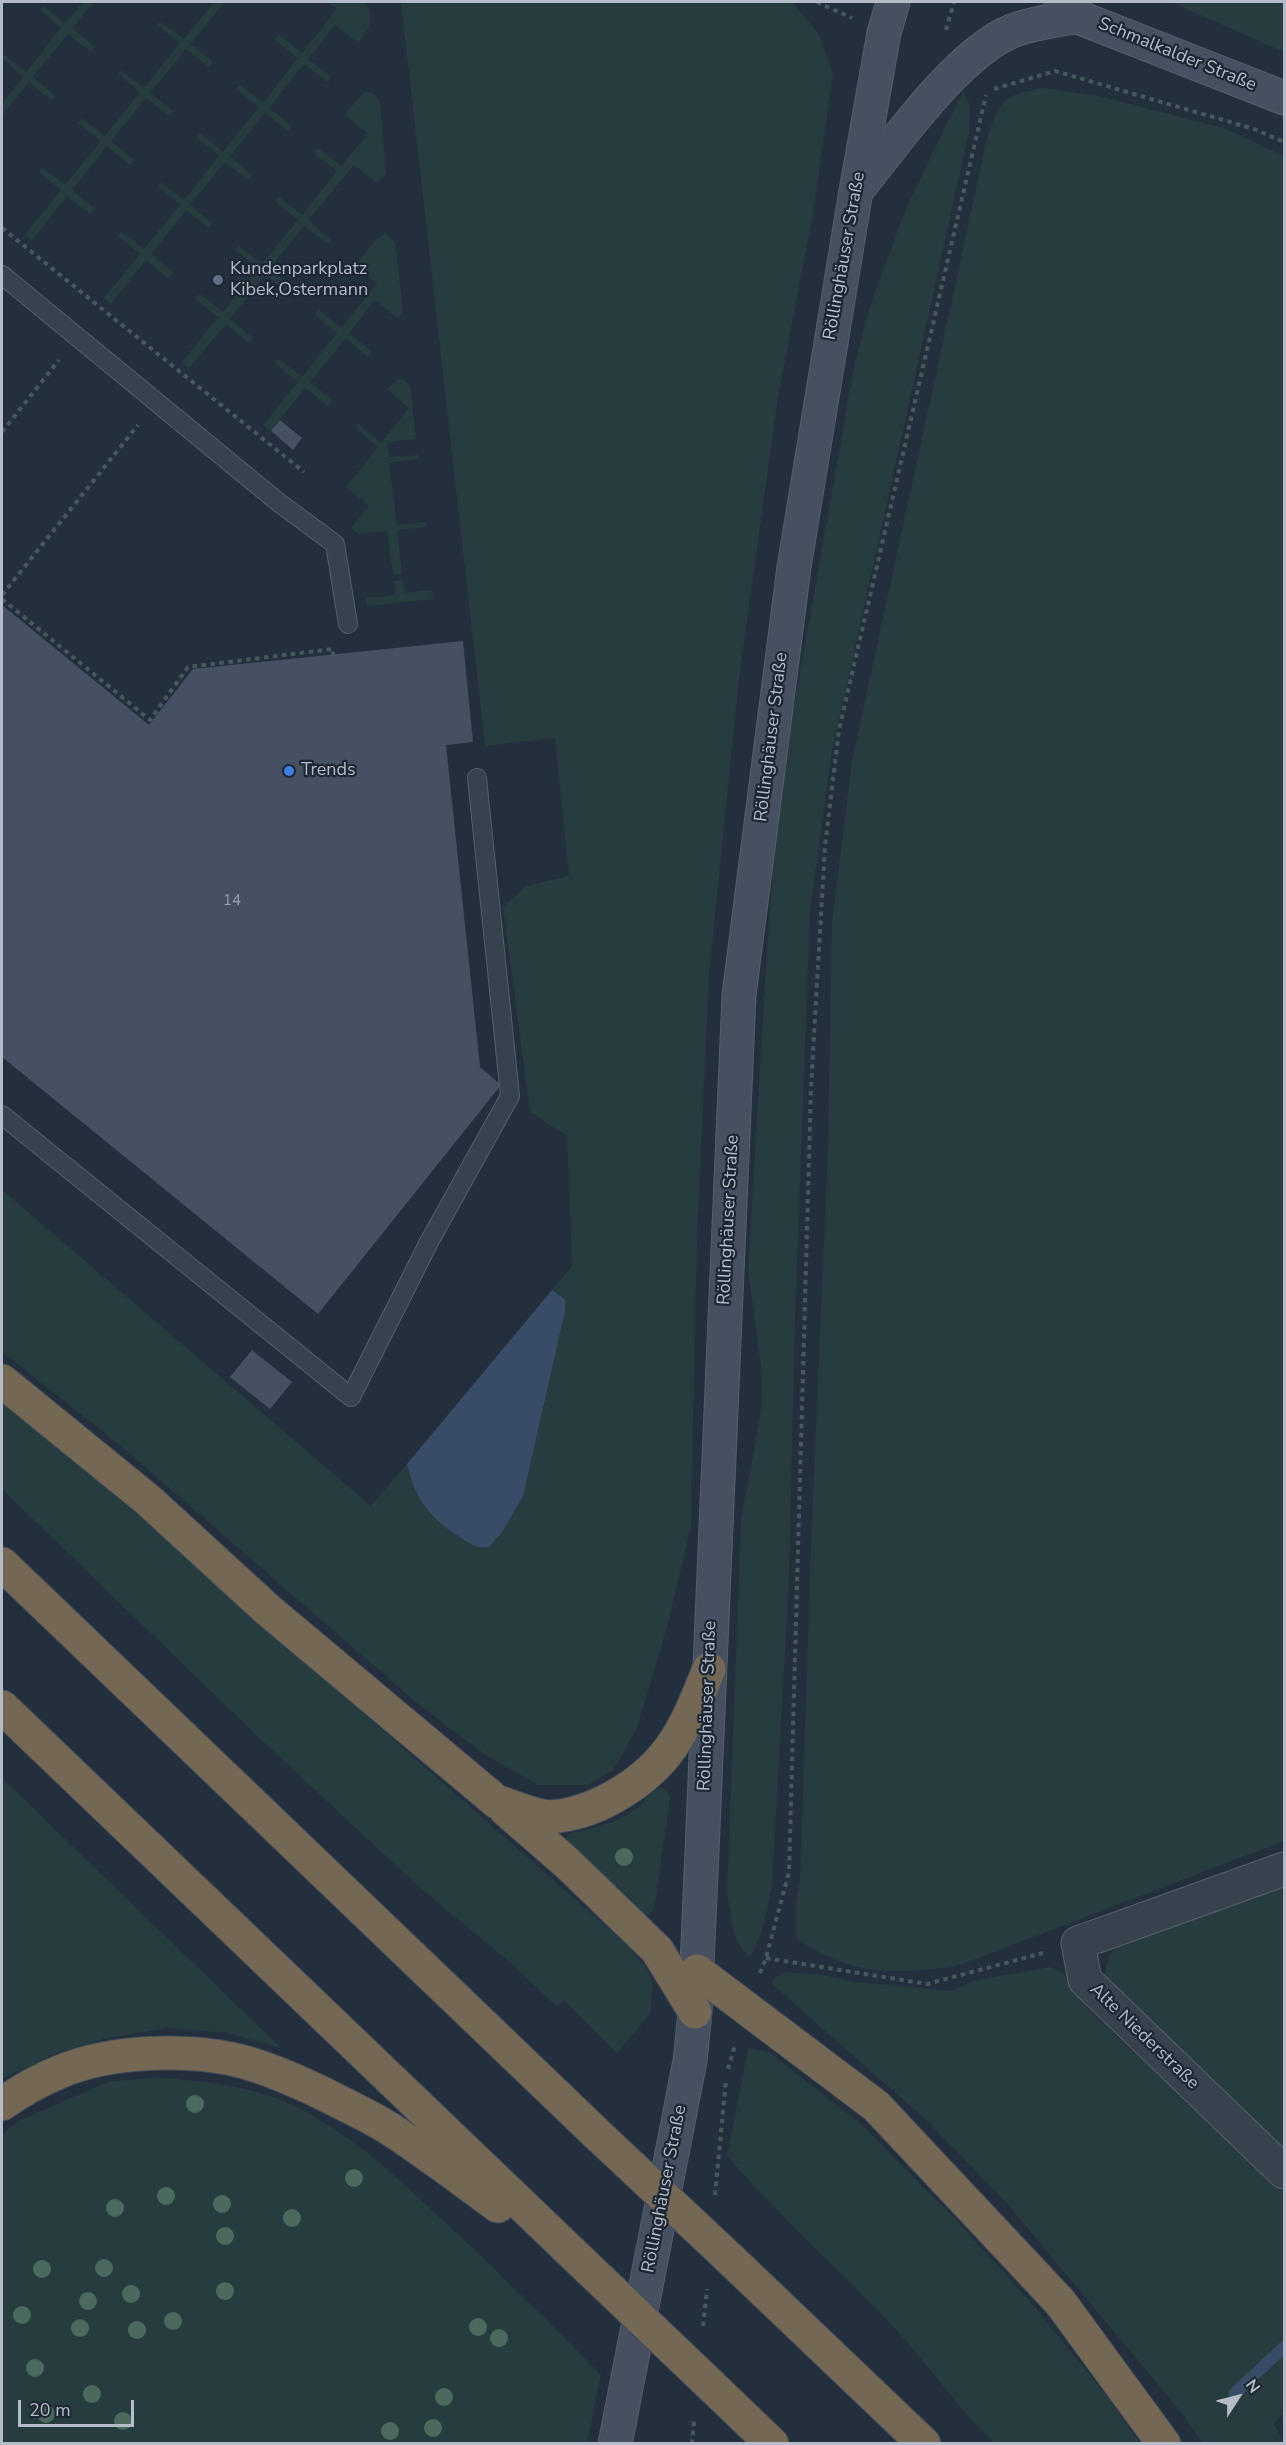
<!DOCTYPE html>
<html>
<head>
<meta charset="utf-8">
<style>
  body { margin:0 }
  #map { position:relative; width:1286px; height:2445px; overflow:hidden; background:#242f3e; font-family:"Nunito Sans",sans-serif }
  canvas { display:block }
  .frame { position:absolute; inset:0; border:3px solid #b4bcc9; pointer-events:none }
  .north { position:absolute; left:1208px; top:2367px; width:60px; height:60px; -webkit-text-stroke:4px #1d2633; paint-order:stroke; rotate:54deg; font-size:16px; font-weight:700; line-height:24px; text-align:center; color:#b4bcc9 }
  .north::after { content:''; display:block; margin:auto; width:21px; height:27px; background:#b4bcc9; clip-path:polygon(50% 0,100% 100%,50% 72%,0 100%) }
  .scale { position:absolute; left:18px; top:2400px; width:116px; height:27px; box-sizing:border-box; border:3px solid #b4bcc9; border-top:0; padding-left:8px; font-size:18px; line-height:21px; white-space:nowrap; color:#b4bcc9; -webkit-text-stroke:4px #1d2633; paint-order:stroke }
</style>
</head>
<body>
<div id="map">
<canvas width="1286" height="2445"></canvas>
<div class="frame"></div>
<div class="north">N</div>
<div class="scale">20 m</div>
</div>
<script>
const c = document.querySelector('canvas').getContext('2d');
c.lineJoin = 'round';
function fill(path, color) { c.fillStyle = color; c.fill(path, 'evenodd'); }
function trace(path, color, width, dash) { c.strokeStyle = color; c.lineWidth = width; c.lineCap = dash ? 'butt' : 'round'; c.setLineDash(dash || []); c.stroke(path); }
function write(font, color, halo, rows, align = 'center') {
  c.font = font + ' "Nunito Sans",sans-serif'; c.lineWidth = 4.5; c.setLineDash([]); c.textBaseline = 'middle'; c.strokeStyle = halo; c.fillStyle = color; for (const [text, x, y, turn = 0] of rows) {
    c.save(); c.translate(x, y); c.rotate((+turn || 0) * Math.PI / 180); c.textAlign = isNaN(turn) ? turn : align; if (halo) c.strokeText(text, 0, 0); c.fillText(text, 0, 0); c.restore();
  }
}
const green = new Path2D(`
  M83 2H94L72 28 95 47 91 52 68 34 33 77 55 96 51 100 29 82 2 116V103L23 77 2 57 4 54 26 72 61 28 40 10 43 5 65 24Z
  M214 2H225L190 44 213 62 209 67 186 49 150 93 173 111 169 116 146 98 111 141 134 160 130 165 107 146 72 190 95 209 90 214 67 196 32 240 25 234 61 190 39 172 42 167 65 185 101 141 78 123 82 118 105 136 140 92 118 74 121 70 144 88 180 43 157 25 160 22 184 39Z
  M328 2H364C376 17 370 29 358 43L335 25 308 59 331 77 328 82 304 64 269 108 292 126 288 131 265 113 230 156 252 175 248 180 225 162 190 205 213 224 209 228 186 210 151 254 173 272 168 278 146 260 111 304 104 298 140 254 118 236 121 231 144 249 180 205 158 186 161 182 184 200 219 156 197 138 200 133 223 152 259 107 236 89 240 85 263 103 298 58 275 40 279 35 302 53 337 9Z
  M401 2H792L819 34 833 74 813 214 778 397 739 678 709 975 697 1234 691 1526 668 1624 637 1728 613 1770 588 1785H538L484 1754 417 1703 115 1441 2 1352V1190L371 1506 407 1464 411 1480 565 1299 552 1290 572 1266 567 1136 530 1112 503 907 526 886 569 876 555 738 485 746Z
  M1171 2H1284V52Z
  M1042 88 1098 96 1224 128 1284 156V1841L960 1965C897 1976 850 1976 796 1938V1904L800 1880 811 1546 828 1145 832 922 852 761 987 138C1002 99 1000 97 1042 88Z
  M963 91 970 105 969 132 832 751 810 911 795 1318 789 1578 772 1886 762 1931 752 1954 747 1956 734 1935 727 1893 741 1522 762 1405 761 1366 748 1269 767 950 779 792 854 367 870 306 907 206Z
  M364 92 374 93 380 102 386 173 377 183 354 165 308 220 331 240 328 244 304 226 269 269 292 288 288 292 265 275 230 319 253 338 249 343 226 324 189 368 182 362 218 317 195 299 200 294 223 312 258 269 235 250 239 246 262 264 298 220 275 201 279 197 302 215 337 171 314 153 318 148 341 166 368 134 345 114Z
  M385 234 395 242 403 311 398 319 375 300 349 333 372 352 368 357 346 338 310 382 332 400 328 406 305 388 271 431 263 425 298 382 275 363 279 359 302 377 337 333 315 315 319 310 341 328 377 284 355 265 377 239Z
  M399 379H403L410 385 416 439 387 442 389 457 418 455V459L389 463 397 525 426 522V527L397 530 402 574H393L387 531 358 534 351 528 369 506 346 487 378 447 356 428 358 424 381 443 409 408 387 389Z
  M403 580 405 593 432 590 433 599 367 606 366 598 395 595 394 581Z
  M2 1402 105 1486 625 1943 645 1965 653 1984 650 2014 617 2053 565 2001 556 2006 512 1964 418 1886 253 1732 2 1489Z
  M2 1778 281 2048 228 2033 167 2028 107 2038 56 2053 2 2079Z
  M661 1787 668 1792 670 1799 654 1910 648 1915 640 1914 565 1840 569 1833C593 1829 616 1823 636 1809 644 1803 650 1790 661 1787Z
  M1284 1881V2162L1105 1980C1105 1963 1110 1951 1124 1940Z
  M1051 1967 1063 1973 1077 1996 1096 2017 1284 2193V2413L1274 2424 1284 2443H1203L1181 2412 1004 2200 925 2119 771 1983 775 1977 787 1972 823 1975 853 1982 953 1991 972 1981Z
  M748 2048 769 2052 861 2124 955 2219 1028 2299 1107 2396 1140 2443H995C955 2406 925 2359 887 2320 834 2265 778 2214 727 2156Z
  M157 2077C204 2082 255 2085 298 2108 351 2134 396 2176 438 2216 494 2267 548 2321 601 2375L587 2443H2V2134L18 2121 108 2082Z`);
const water = new Path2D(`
  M552 1290 565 1299V1311L523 1496 502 1532 489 1547C476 1549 469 1543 458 1536 430 1518 414 1497 407 1464Z`);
const stream = new Path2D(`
  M1234 2394 1284 2347`);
const building = new Path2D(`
  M280 420 302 438 293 450 271 431Z
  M2 605 149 725 193 669 463 641 473 742 446 745 480 1067 501 1085 318 1314 2 1057Z
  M252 1350 292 1382 270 1409 230 1377Z`);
const path = new Path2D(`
  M817 2 852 18
  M946 30 954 2
  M994 89 1055 71 1254 129 1284 142
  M2 228 304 472
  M2 432 59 360
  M2 595 138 425
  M2 599 150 720 188 667 333 649V655
  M766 1958 927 1984 1043 1953
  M760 1973 766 1958 789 1872 811 1087 825 846 839 730 986 95
  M728 2069 735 2045
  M715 2195 726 2080
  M703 2326 707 2289
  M692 2444 694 2420`);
const service = new Path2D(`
  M2 275 278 502 335 544 348 624
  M2 1115 351 1397 429 1242 510 1096 477 778`);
const minor = new Path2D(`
  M1284 1869 1078 1943 1085 1980 1284 2172`);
const secondary = new Path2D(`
  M1060 10 1284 98
  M858 189C894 144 959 52 1012 31 1033 23 1057 20 1080 16
  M615 2444 690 2061 695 2012 739 995 794 567 856 191 884 33 893 2`);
const motorway = new Path2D(`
  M2 1381 148 1500 268 1610 497 1802C512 1806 527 1813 542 1816 560 1819 588 1810 604 1802 668 1770 684 1732 709 1669
  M2 1564 599 2136
  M2 1707 591 2271
  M505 1809 567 1863 657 1950 695 2012
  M697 1971 876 2106 1060 2302 1164 2444
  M2 2104C19 2092 38 2081 57 2073 111 2049 198 2047 254 2065 282 2074 308 2086 334 2099 353 2109 373 2118 390 2129 427 2153 462 2180 498 2206
  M728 2257 924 2444
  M720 2394 772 2444`);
const motorwayBridge = new Path2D(`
  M599 2136 728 2257
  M591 2271 720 2394`);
const trees = [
  [624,1857],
  [195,2104],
  [354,2178],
  [166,2196],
  [222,2204],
  [115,2208],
  [292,2218],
  [225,2236],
  [104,2268],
  [42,2269],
  [225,2291],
  [131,2294],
  [88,2301],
  [22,2315],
  [173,2321],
  [478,2327],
  [80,2328],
  [137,2330],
  [499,2338],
  [35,2368],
  [92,2394],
  [444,2397],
  [46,2414],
  [123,2421],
  [433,2428],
  [390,2431]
];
const markers = [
  [218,280,6,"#5c6f8a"],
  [289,771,6,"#3f7fe0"]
];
const numberNames = [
  ["14",232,901]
];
const streetNames = [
  ["Schmalkalder Straße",1177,55,22],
  ["Röllinghäuser Straße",845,256,-80],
  ["Röllinghäuser Straße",772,737,-83],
  ["Röllinghäuser Straße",729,1220,-87],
  ["Röllinghäuser Straße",708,1706,-88],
  ["Alte Niederstraße",1144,2037,44],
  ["Röllinghäuser Straße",665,2189,-79]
];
const poiNames = [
  ["Kundenparkplatz",230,270],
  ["Kibek,Ostermann",230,291],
  ["Trends",301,771]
];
fill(green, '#263c3f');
fill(water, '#394c67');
trace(stream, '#394c67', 12);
fill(building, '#455162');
trace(service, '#565f6c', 20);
trace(minor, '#565f6c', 35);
trace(secondary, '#565f6c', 35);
trace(motorway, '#434c59', 35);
trace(path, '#44595c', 4, [4.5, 4.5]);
trace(service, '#38414e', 18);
trace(minor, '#38414e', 33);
trace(secondary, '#465061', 33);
trace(motorway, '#746855', 33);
trace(motorwayBridge, '#434c59', 35, []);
trace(motorwayBridge, '#746855', 33);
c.fillStyle = '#4b6a5d';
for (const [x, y] of trees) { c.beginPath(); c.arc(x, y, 9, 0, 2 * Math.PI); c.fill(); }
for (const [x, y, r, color] of markers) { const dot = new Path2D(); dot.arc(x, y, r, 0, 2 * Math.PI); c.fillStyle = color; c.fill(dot); trace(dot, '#1d2633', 2); }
write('15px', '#98a1af', null, numberNames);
write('18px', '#b4bcc9', '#1d2633', streetNames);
write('18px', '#b4bcc9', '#1d2633', poiNames, 'left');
</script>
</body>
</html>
